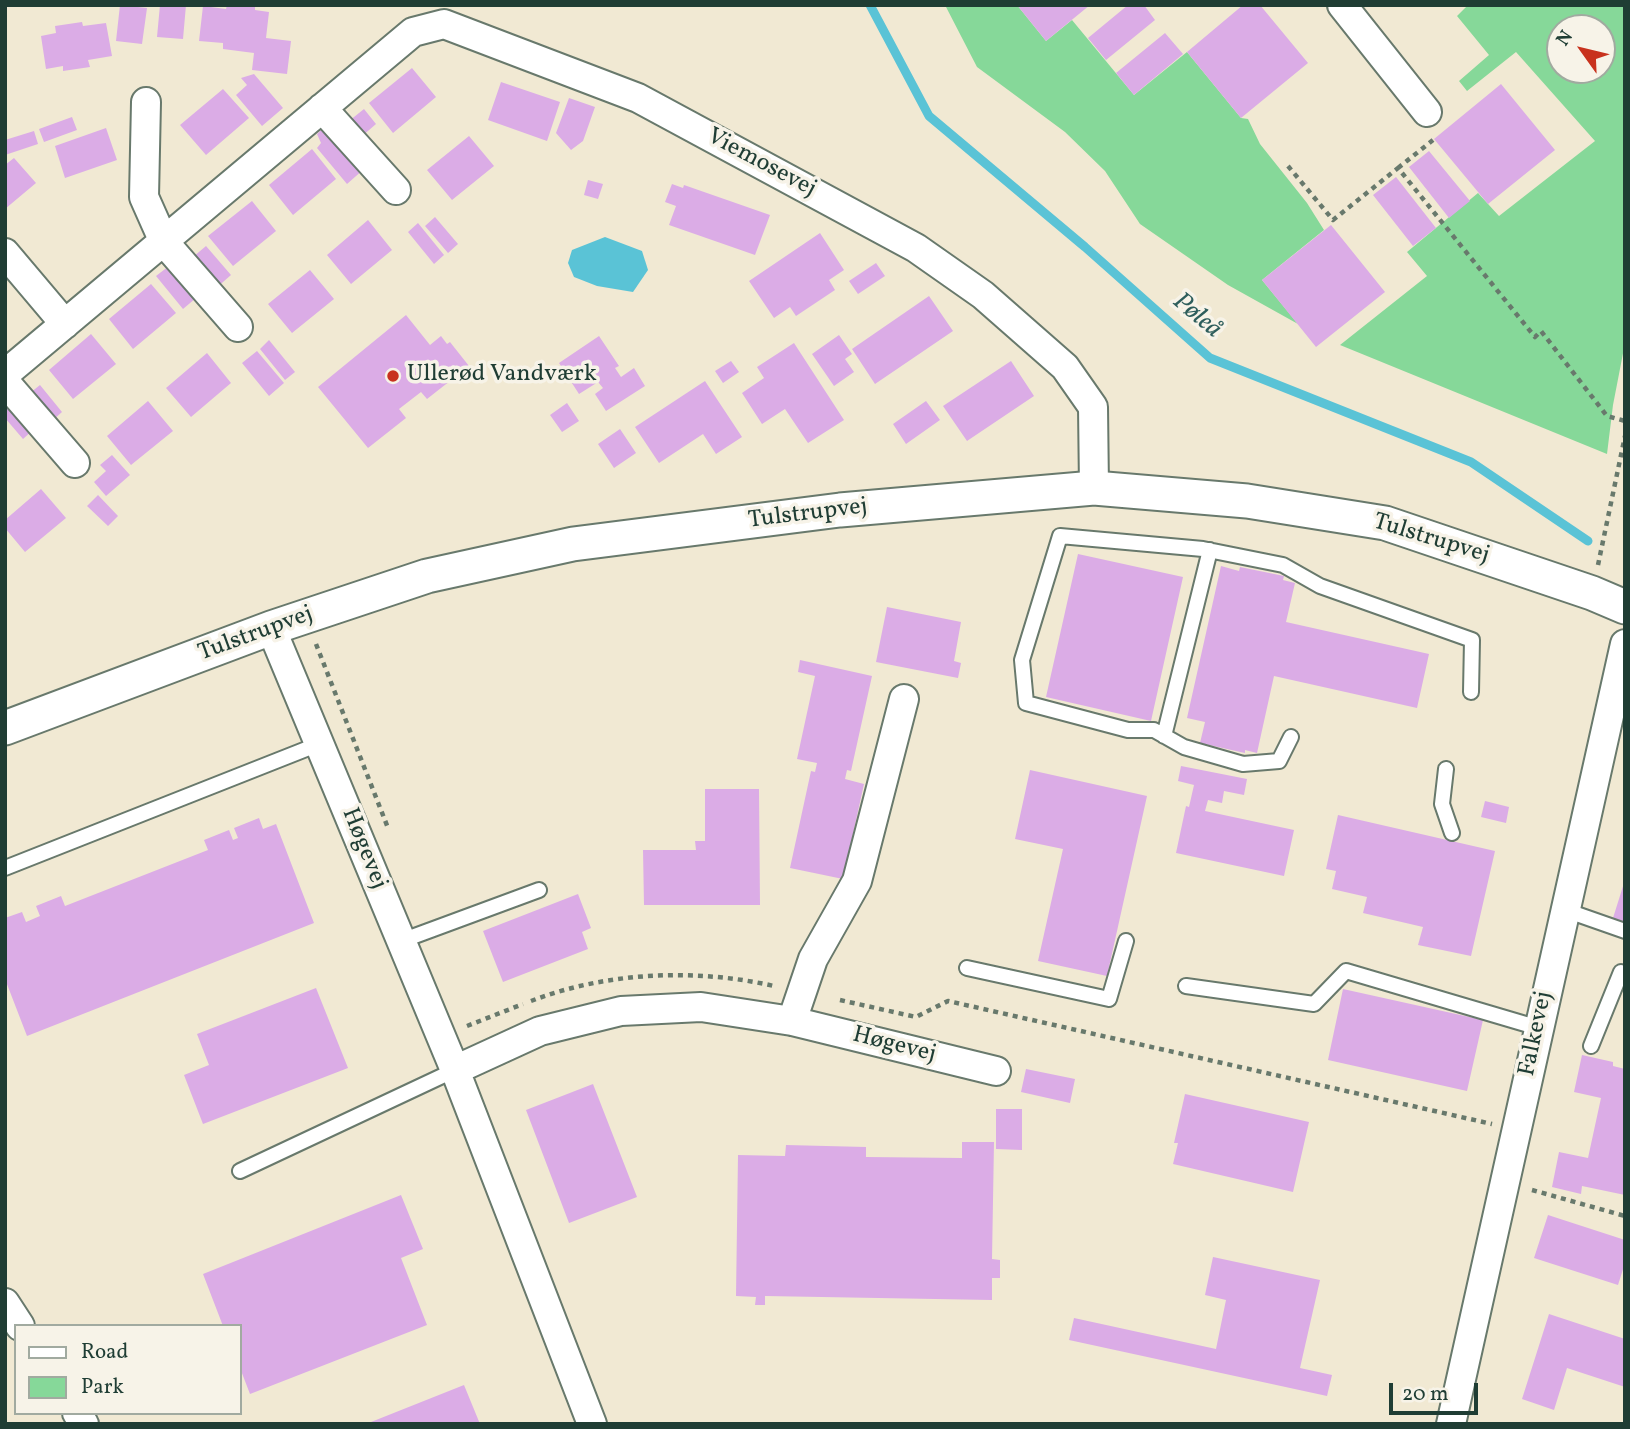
<!DOCTYPE html>
<html>
<head>
<meta charset="utf-8">
<style>
  body { margin:0 }
  #map { position:relative; width:1630px; height:1429px; overflow:hidden; background:#f1e9d3; font-family:Vollkorn,serif }
  canvas { display:block }
  .frame { position:absolute; inset:0; border:7px solid #1f3d34; pointer-events:none }
  .legend { position:absolute; left:14px; top:1324px; width:228px; height:91px; box-sizing:border-box; background:#f7f3e8; border:2px solid #a1aaa0; margin:0; padding:9px 12px; list-style:none; font-size:21px; color:#1f3d34 }
  .legend li { display:flex; align-items:center; gap:14px; height:35px }
  .legend b { width:35px; border:2px solid #a1aaa0 }
  .north { position:absolute; left:1546px; top:14px; width:70px; height:70px; box-sizing:border-box; background:#f7f3e8; border:2px solid #a1aaa0; border-radius:50%; rotate:304deg; font-size:19px; font-weight:700; line-height:28px; text-align:center; color:#1f3d34 }
  .north::after { content:''; display:block; margin:auto; width:24px; height:32px; background:#c8321e; clip-path:polygon(50% 0,100% 100%,50% 72%,0 100%) }
  .scale { position:absolute; left:1389px; top:1383px; width:89px; height:32px; box-sizing:border-box; border:4px solid #1f3d34; border-top:0; padding-left:9px; font-size:21px; line-height:24px; white-space:nowrap; color:#1f3d34; -webkit-text-stroke:5px #f7f3e8; paint-order:stroke }
</style>
</head>
<body>
<div id="map">
<canvas width="1630" height="1429"></canvas>
<div class="frame"></div>
<ul class="legend">
<li><b style="height:9px;background:#fff"></b>Road</li>
<li><b style="height:19px;background:#86d899"></b>Park</li>
</ul>
<div class="north">N</div>
<div class="scale">20 m</div>
</div>
<script>
const c = document.querySelector('canvas').getContext('2d');
c.lineJoin = 'round';
function fill(path, color) { c.fillStyle = color; c.fill(path, 'evenodd'); }
function trace(path, color, width, dash) { c.strokeStyle = color; c.lineWidth = width; c.lineCap = dash ? 'butt' : 'round'; c.setLineDash(dash || []); c.stroke(path); }
function write(font, color, halo, rows, align = 'center') {
  c.font = font + ' Vollkorn,serif'; c.lineWidth = 7; c.setLineDash([]); c.textBaseline = 'middle'; c.strokeStyle = halo; c.fillStyle = color; for (const [text, x, y, turn = 0] of rows) {
    c.save(); c.translate(x, y); c.rotate((+turn || 0) * Math.PI / 180); c.textAlign = isNaN(turn) ? turn : align; if (halo) c.strokeText(text, 0, 0); c.fillText(text, 0, 0); c.restore();
  }
}
const green = new Path2D(`
  M945 5H1017L1046 41 1072 20 1134 95 1187 52 1241 118 1248 119 1260 144 1307 203 1324 230 1262 280 1298 324 1228 285 1140 224 1105 171 1065 132 977 67Z
  M1468 5H1625V343L1613 405 1607 454 1340 345 1427 276 1407 252 1478 193 1499 216 1595 141 1516 52 1467 91 1459 81 1489 55 1457 16ZM1560 28H1602V70H1560Z`);
const water = new Path2D(`
  M605 237 642 251 648 270 633 292 597 286 574 277 568 263 572 250Z`);
const stream = new Path2D(`
  M870 5 929 116 1085 247 1210 358 1471 462 1588 541`);
const building = new Path2D(`
  M120 5 147 8 142 44 116 41Z
  M160 5H186L183 39 157 37Z
  M227 5 255 6V10L269 12 266 38 291 41 287 74 252 70 254 53 223 49V43L199 41 203 6 226 9Z
  M1017 5H1090L1046 41Z
  M1128 5H1144L1155 20 1106 60 1088 38Z
  M1243 5H1260L1308 63 1241 118 1187 52Z
  M82 22 83 26 106 23 112 56 88 60 90 67 63 71V66L46 69 41 36 56 33 55 26Z
  M1165 33 1183 54 1134 95 1116 73Z
  M412 68 436 97 393 133 369 103Z
  M254 74 283 108 262 126 236 95 247 85 241 78Z
  M501 82 560 102 547 141 488 120Z
  M1501 84 1555 150 1488 204 1434 139Z
  M223 89 249 118 206 155 180 125Z
  M569 98 595 107 583 141 571 150 556 133Z
  M364 109 376 124 361 137 349 121Z
  M72 117 77 130 44 142 39 129Z
  M106 128 117 160 65 178 55 146Z
  M323 128 364 169 347 184 317 148 321 143 317 134Z
  M34 131 38 144 5 155V140Z
  M469 136 494 166 452 200 427 170Z
  M312 149 336 179 293 215 269 185Z
  M1429 151 1470 201 1449 218 1409 167Z
  M14 158 36 183 5 209V165Z
  M1396 177 1436 228 1413 246 1373 195Z
  M588 180 603 184 598 199 584 195Z
  M672 184 683 188 684 185 770 215 755 255 669 225 676 206 665 202Z
  M252 201 276 231 233 266 208 236Z
  M435 217 458 244 448 253 425 226Z
  M368 220 392 250 351 284 327 255Z
  M418 223 444 255 434 264 408 232Z
  M1331 225 1385 292 1316 347 1262 280Z
  M820 233 844 270 829 280 835 290 796 316 790 307 774 318 749 281Z
  M206 246 231 275 215 289 193 257Z
  M876 263 885 276 858 294 849 281Z
  M169 266 196 298 183 309 156 276Z
  M310 270 334 299 292 333 268 304Z
  M151 284 176 313 133 349 109 319Z
  M929 296 953 331 875 384 852 349Z
  M406 315 430 345 441 336 447 344 450 342 469 366 427 399 421 392 399 409 406 418 368 448 318 387Z
  M91 334 116 364 73 399 49 370Z
  M839 335 852 354 845 359 854 372 834 386 812 354Z
  M599 336 619 366 615 368 621 377 634 368 645 386 606 411 595 394 603 388 598 382 579 394 559 363Z
  M269 340 295 372 285 380 260 349Z
  M794 343 844 420 808 443 785 409 762 424 742 393 764 378 757 367Z
  M257 351 284 383 269 396 242 363Z
  M207 353 231 383 191 417 166 388Z
  M731 361 739 372 723 383 715 371Z
  M1011 361 1034 396 967 441 943 406Z
  M705 381 742 437 716 454 703 434 659 463 635 427Z
  M40 385 62 412 53 420 30 393Z
  M5 396 33 430 23 439 5 418Z
  M148 401 173 431 131 465 107 436Z
  M926 401 940 420 906 444 893 424Z
  M567 403 579 421 562 432 550 415Z
  M620 429 636 453 614 468 598 444Z
  M112 455 130 475 106 496 94 482 106 471 100 465Z
  M41 489 66 518 25 552 5 528V520Z
  M98 495 118 516 108 526 87 506Z
  M1078 554 1183 577 1151 721 1046 697Z
  M1221 566 1239 571 1240 567 1284 576 1283 580 1295 583 1286 622 1429 654 1417 708 1274 676 1257 753 1245 750V753L1200 743 1205 722 1187 718Z
  M887 607 961 622 954 661 961 663 958 678 876 662Z
  M800 660 872 676 851 771 847 770 845 779 864 784 843 879 790 868 811 771 815 772 817 763 797 759 815 676 798 672Z
  M1181 766 1247 779 1244 795 1224 791 1222 803 1208 800 1205 811 1294 830 1284 876 1176 853 1186 806 1189 807 1194 785 1178 781Z
  M1030 770 1147 796 1107 976 1038 961 1063 849 1015 839Z
  M705 789H759L760 905H644L643 850H696L695 841H705Z
  M1485 801 1509 807 1506 823 1481 817Z
  M1338 815 1495 851 1471 956 1418 945 1423 927 1363 913 1367 897 1332 889 1336 871 1326 869Z
  M259 818 263 829 276 824 314 923 27 1036 5 979V918L22 912 26 922 40 916 36 906 61 896 65 906 208 850 204 840 229 830 233 840 238 838 234 828Z
  M1624 883H1625V922L1613 918Z
  M578 894 591 928 582 932 588 949 503 982 483 931Z
  M316 988 348 1068 203 1124 184 1075 209 1065 197 1034Z
  M1343 989 1483 1020 1467 1091 1328 1060Z
  M1582 1055 1613 1062V1066L1625 1069V1195L1582 1186 1581 1194 1552 1187 1559 1152 1588 1158 1601 1098 1574 1092Z
  M1026 1069 1075 1079 1070 1103 1021 1092Z
  M593 1084 637 1197 569 1223 526 1110Z
  M1185 1094 1309 1122 1293 1192 1173 1164 1178 1143H1174Z
  M996 1109H1022V1150L996 1149Z
  M962 1142H994L992 1259 1000 1260V1278H992V1300L765 1296V1305H755L756 1297 736 1296 738 1155 785 1156 786 1145 866 1147V1157L962 1158Z
  M401 1195 423 1249 401 1258 427 1325 250 1394 240 1368V1326H223L203 1274Z
  M1548 1215 1625 1240V1263L1618 1285 1534 1258Z
  M1213 1257 1320 1280 1300 1368 1332 1375 1327 1396 1069 1340 1074 1318 1216 1349 1226 1300 1205 1295Z
  M1549 1314 1625 1339V1387L1567 1368 1554 1410 1522 1399Z
  M464 1385 480 1424H366Z`);
const path = new Path2D(`
  M1288 166 1333 220 1398 168 1535 337 1541 331 1607 416 1625 421
  M1398 168 1433 140
  M1598 565 1625 436
  M316 644 388 828
  M840 1000 916 1017 948 1001 1492 1124
  M531 1001C606 972 695 968 774 986
  M467 1026 523 1004
  M1532 1190 1625 1216`);
const service = new Path2D(`
  M1164 736 1210 550
  M1291 737 1279 761 1243 764 1184 747 1154 730H1128L1026 703 1022 660 1060 536 1203 549 1283 565 1320 586 1472 640 1471 692
  M1446 769 1442 804 1452 833
  M5 868 319 744
  M1565 910 1625 931
  M401 941 539 890
  M967 968 1109 999 1126 941
  M1186 986 1314 1004 1346 971 1539 1028
  M1591 1046 1621 972
  M240 1171 455 1070`);
const minor = new Path2D(`
  M1342 5 1427 112
  M146 102 144 197 164 242 238 327
  M322 108 396 190
  M5 253 65 324
  M5 374 413 32 444 24 638 98 916 248 983 295 1065 367 1093 407 1094 488
  M5 382 75 463
  M271 628 455 1070 592 1424
  M792 1021 813 959 857 881 904 699
  M455 1070 540 1031 621 1011 701 1007 792 1021 996 1071
  M5 1303 20 1326
  M77 1413 84 1424
  M1451 1424 1625 644`);
const tertiary = new Path2D(`
  M5 728 271 628 427 576 573 544 840 510 1094 488 1247 501 1385 523 1592 593 1625 607`);
const markers = [
  [393,376,7,"#c8321e"]
];
const streetNames = [
  ["Viemosevej",761,164,28],
  ["Tulstrupvej",808,515,-7],
  ["Tulstrupvej",1431,540,17],
  ["Tulstrupvej",256,635,-20],
  ["Høgevej",363,849,68],
  ["Falkevej",1537,1034,-78],
  ["Høgevej",894,1046,14]
];
const poiNames = [
  ["Ullerød Vandværk",407,376]
];
const waterNames = [
  ["Pøleå",1196,317,40]
];
fill(green, '#86d899');
fill(water, '#5ac3d6');
trace(stream, '#5ac3d6', 9);
fill(building, '#dbace6');
trace(service, '#68796c', 18);
trace(minor, '#68796c', 32);
trace(tertiary, '#68796c', 37);
trace(path, '#68796c', 4.5, [5, 5]);
trace(service, '#fff', 14);
trace(minor, '#fff', 28);
trace(tertiary, '#fff', 33);
for (const [x, y, r, color] of markers) { const dot = new Path2D(); dot.arc(x, y, r, 0, 2 * Math.PI); c.fillStyle = color; c.fill(dot); trace(dot, '#f7f3e8', 2.5); }
write('24px', '#1f3d34', '#f7f3e8', streetNames);
write('24px', '#1f3d34', '#f7f3e8', poiNames, 'left');
write('italic 26px', '#2e5e5c', '#f7f3e8', waterNames);
</script>
</body>
</html>
